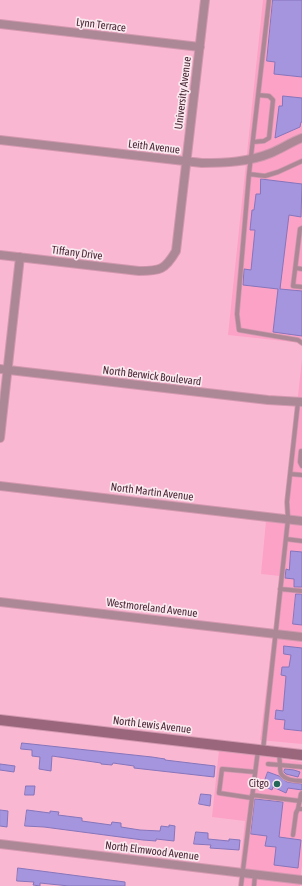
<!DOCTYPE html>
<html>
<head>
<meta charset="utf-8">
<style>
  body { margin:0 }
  canvas { display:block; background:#fab7d1 }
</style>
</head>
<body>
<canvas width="302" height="886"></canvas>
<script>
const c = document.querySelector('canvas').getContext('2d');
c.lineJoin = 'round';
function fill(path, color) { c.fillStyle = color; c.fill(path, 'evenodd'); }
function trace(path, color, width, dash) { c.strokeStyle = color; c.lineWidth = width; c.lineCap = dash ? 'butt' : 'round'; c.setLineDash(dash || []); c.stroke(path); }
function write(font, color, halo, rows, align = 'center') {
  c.font = font + ' "Asap Condensed",sans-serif'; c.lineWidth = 3.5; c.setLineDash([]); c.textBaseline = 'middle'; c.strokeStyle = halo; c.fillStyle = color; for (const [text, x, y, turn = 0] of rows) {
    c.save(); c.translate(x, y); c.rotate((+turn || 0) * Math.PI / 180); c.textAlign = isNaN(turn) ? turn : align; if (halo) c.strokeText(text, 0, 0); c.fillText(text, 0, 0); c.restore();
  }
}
const built = new Path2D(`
  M263 0H302V343L228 335Z
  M302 359V744L260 740 280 576 261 574 266 521 284 524Z
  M219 750 302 762V864L300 886H238L245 821 212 817Z`);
const building = new Path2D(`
  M273 0H302V77L274 74 275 62 267 61Z
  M283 96 302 98V122H301L300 127 275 138 279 106H282Z
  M261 179 302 184 301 217 289 215 280 289 302 291V336L273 332 278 289 243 285 244 269 251 270 255 230H250L252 210H254L256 194H260Z
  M291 551 302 552V587H294V579L285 578 286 569 289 570Z
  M296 594H302V625L293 624Z
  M284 646 302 648V731L284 729 285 720 275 719 276 710 283 711 286 676 281 675 282 667H289L291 655 284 654Z
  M22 743 152 757 165 759V760L215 766 214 777 134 768V766L113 763 112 765 101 764V763L52 756 51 771 39 769 40 757 32 756V750L21 749Z
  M0 764 15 766 14 772 0 770Z
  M285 769 294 770 300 772 298 777 286 774 284 772Z
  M268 772 279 776 287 782 302 784V790L288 788 286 793 273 787 272 790 263 786Z
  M26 786H35L34 795H25Z
  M201 794 211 795 210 806 199 804Z
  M255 799 283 802 279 837 301 840 298 868 274 865 276 847 265 846 267 836 251 834Z
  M0 810 8 811 7 827 0 826Z
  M27 810 50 813V811L59 812 58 815 82 818V821L111 825 112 822 121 823V827L140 830 160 831 161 826 169 827V825L175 826 174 841 156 839V841L143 840 44 827 25 826Z
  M196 832 208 833V839L229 841V839L240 840 239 850 210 848 211 845 194 844Z
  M18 868 125 882V886H69L40 883V886L33 885 34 882 17 881Z`);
const lane = new Path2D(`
  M269 0 249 174 265 176 278 172 302 161
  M253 142 264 141 269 138 273 100 269 96 258 95
  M249 174 237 314 239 330 298 340 302 343
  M302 228 300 229 293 286 302 287
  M296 268 302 269
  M301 451 300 462 302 466
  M291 474 302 475
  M286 539 302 541
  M280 589 302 591
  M263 750 288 519 287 502 298 402
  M279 752 280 765 302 767
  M268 764 280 765C280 768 280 773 282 775 286 780 296 781 302 781
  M302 793 301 794 298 809H302
  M252 795 300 801
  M252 798 219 793 222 769 255 772
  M293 835 296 813 298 809
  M241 886 258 750
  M254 886 255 875`);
const street = new Path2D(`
  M0 24 200 47
  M0 140 202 163C225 163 249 162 271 153 281 149 291 142 302 138
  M0 255 139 271C160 271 165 270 176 251L205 0
  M0 369 268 400 302 402
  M0 438 20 257
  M0 486 302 521
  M0 602 302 637
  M0 844 302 880`);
const secondary = new Path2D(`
  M0 720 302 755`);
const markers = [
  [277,784,4,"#266858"]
];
const streetNames = [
  ["Lynn Terrace",101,25,7],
  ["University Avenue",183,93,-83],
  ["Leith Avenue",154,147,7],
  ["Tiffany Drive",77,253,7],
  ["North Berwick Boulevard",152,376,7],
  ["North Martin Avenue",152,492,7],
  ["Westmoreland Avenue",152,608,7],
  ["North Lewis Avenue",152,725,7],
  ["North Elmwood Avenue",152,851,7]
];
const poiNames = [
  ["Citgo",269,784]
];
fill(built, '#fda2c7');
fill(building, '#a595de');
trace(building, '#8675bb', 1);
trace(lane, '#d398af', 5.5);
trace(street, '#d398af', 10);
trace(secondary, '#d398af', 12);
trace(lane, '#ac8896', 4);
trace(street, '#ac8896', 8);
trace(secondary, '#9a667b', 10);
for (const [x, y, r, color] of markers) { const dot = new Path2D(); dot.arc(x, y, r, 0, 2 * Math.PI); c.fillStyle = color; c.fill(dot); trace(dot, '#fae8ef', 1.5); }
write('11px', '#4a2936', '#fae8ef', streetNames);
write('11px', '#4a2936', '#fae8ef', poiNames, 'right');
</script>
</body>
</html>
